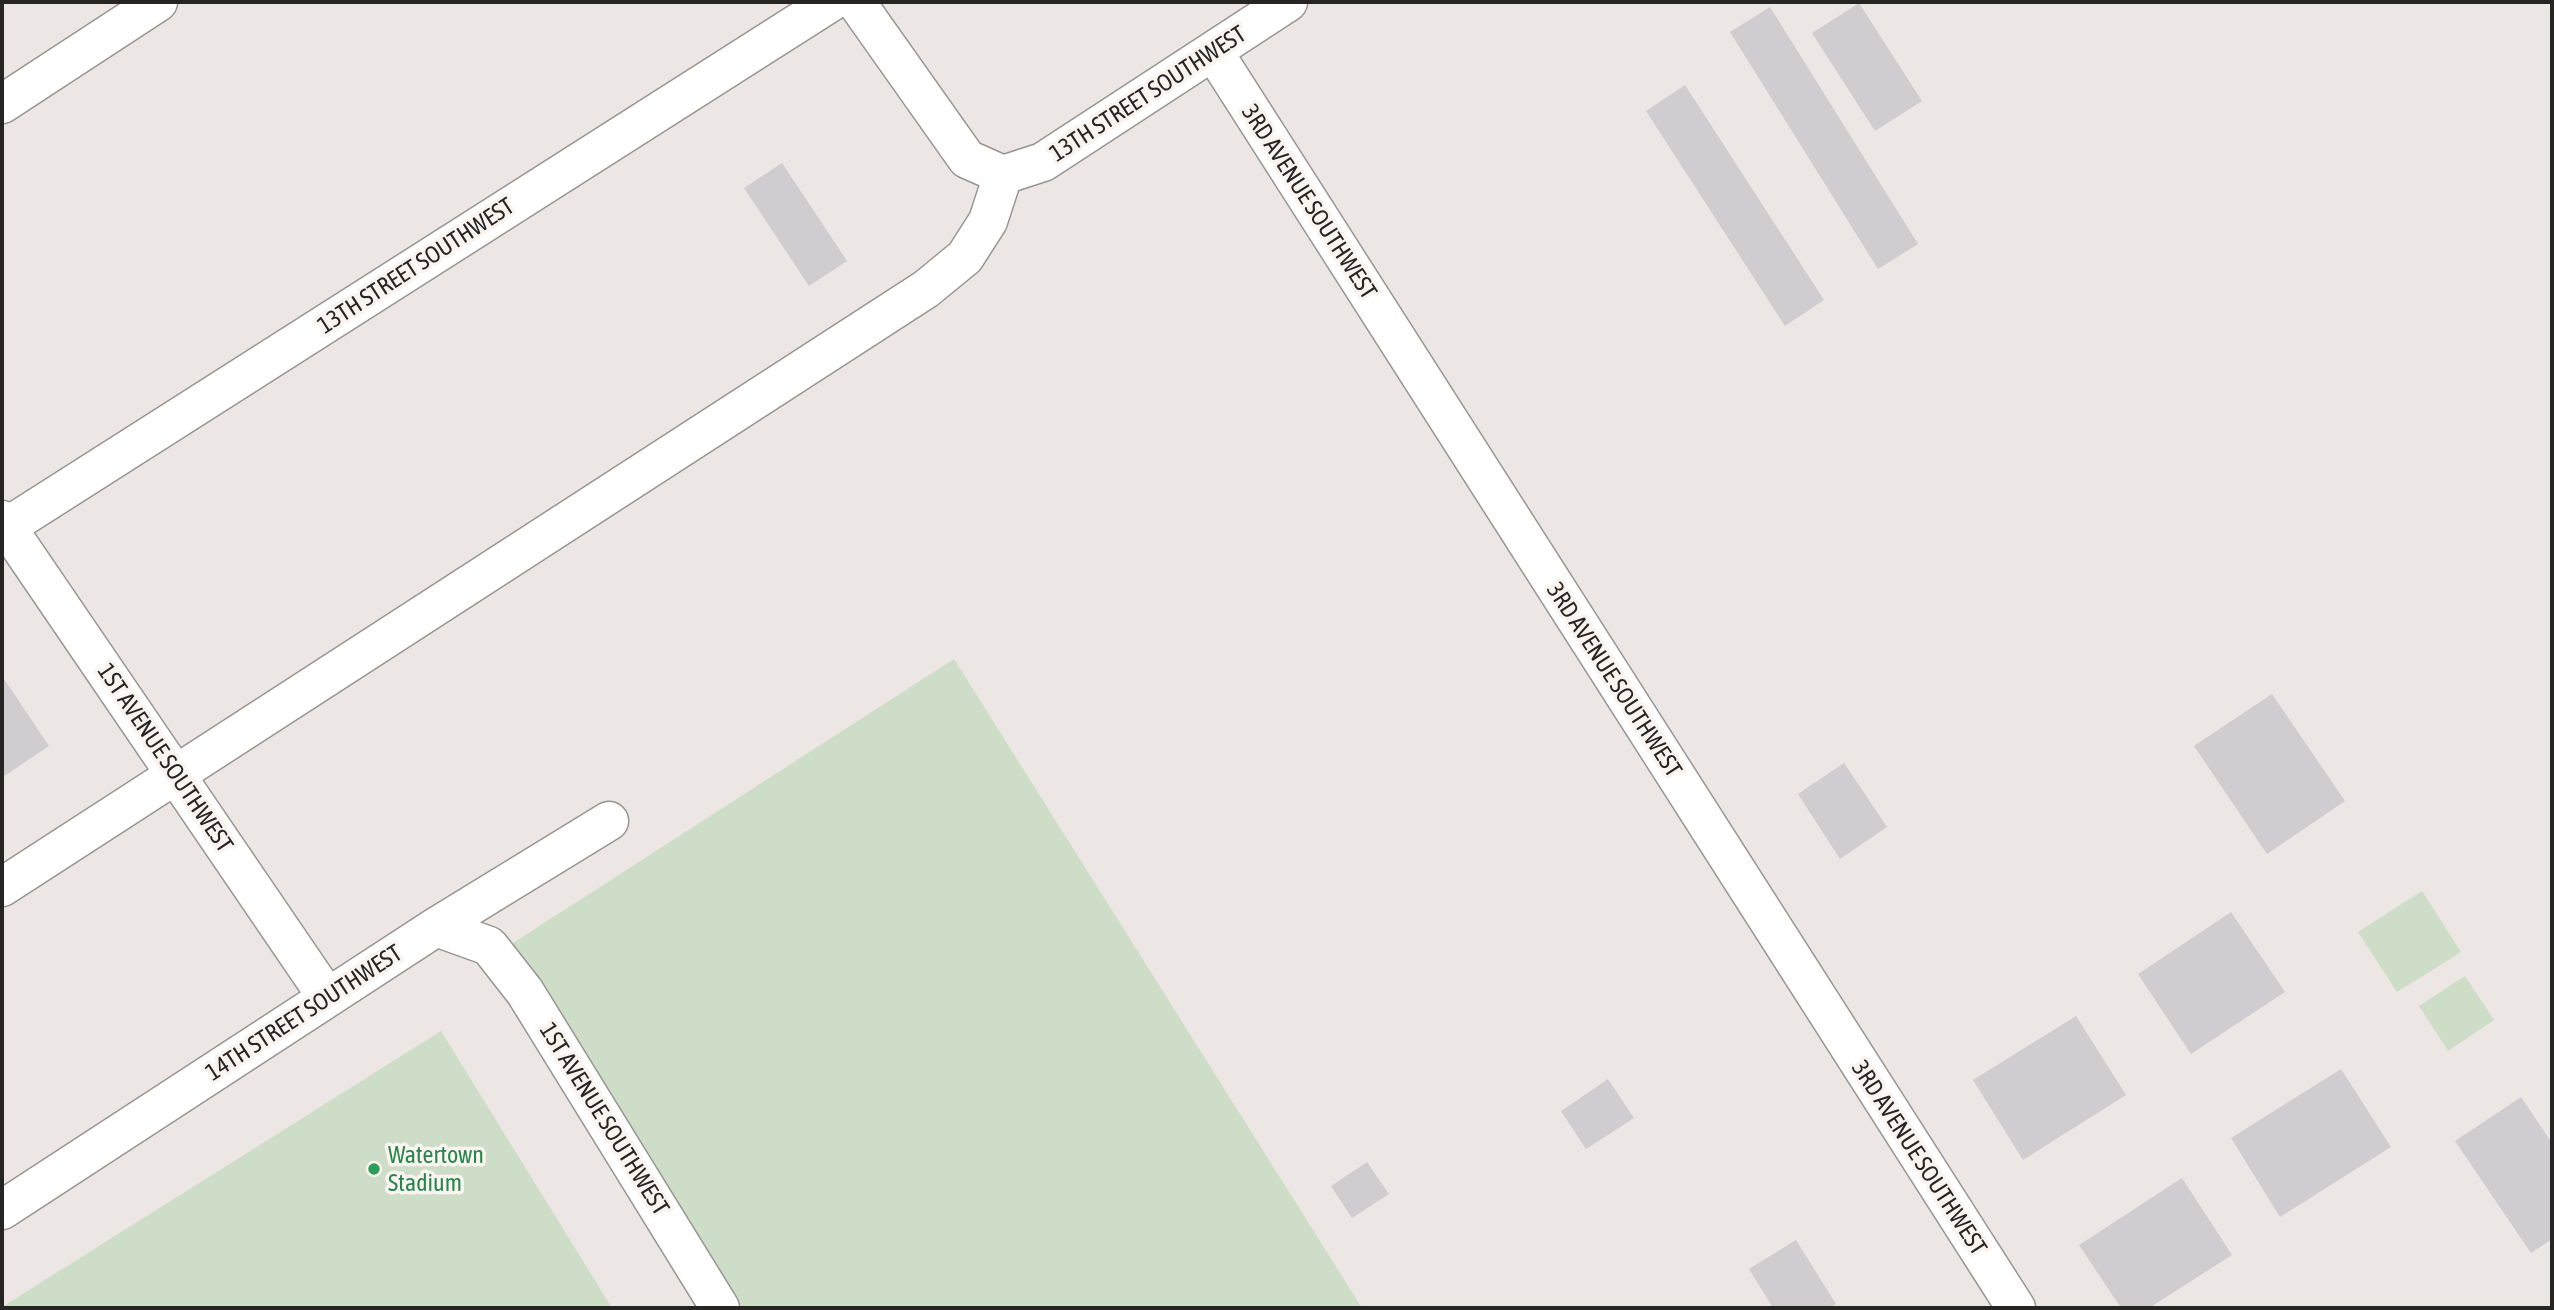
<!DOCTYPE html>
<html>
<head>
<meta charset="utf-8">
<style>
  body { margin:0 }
  #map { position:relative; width:2554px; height:1310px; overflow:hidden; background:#ece7e4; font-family:"Asap Condensed",sans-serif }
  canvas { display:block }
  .frame { position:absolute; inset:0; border:4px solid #272524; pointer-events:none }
</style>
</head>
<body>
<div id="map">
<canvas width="2554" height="1310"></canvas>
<div class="frame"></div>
</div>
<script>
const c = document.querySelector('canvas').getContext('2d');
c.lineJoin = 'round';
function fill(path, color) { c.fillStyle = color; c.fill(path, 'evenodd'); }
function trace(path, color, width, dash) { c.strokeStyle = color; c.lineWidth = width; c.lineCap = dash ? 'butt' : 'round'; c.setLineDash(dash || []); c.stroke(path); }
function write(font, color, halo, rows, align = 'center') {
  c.font = font + ' "Asap Condensed",sans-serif'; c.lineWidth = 7; c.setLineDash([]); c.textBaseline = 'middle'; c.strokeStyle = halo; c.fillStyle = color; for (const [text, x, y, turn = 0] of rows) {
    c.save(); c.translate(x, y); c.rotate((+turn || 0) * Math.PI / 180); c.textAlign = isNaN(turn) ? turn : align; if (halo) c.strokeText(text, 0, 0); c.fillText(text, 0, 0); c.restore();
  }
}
const green = new Path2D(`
  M954 659 1362 1308H743L513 943Z
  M2422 891 2461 952 2397 992 2358 932Z
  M2465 976 2494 1020 2448 1051 2419 1006Z
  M441 1031 612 1308H2V1307Z`);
const building = new Path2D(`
  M1859 3 1922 101 1875 131 1812 33Z
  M1770 7 1918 244 1878 269 1730 32Z
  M1685 85 1824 300 1785 326 1646 111Z
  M782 163 847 261 809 286 744 188Z
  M2 676 49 746 3 777 2 774Z
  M2272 694 2345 801 2267 854 2194 746Z
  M1844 763 1887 827 1840 859 1798 794Z
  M2231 912 2285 992 2191 1054 2138 974Z
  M2076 1016 2126 1095 2023 1160 1973 1080Z
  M2341 1069 2391 1147 2280 1217 2231 1138Z
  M1608 1079 1634 1118 1586 1149 1561 1111Z
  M2521 1097 2552 1143V1239L2531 1253 2455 1141Z
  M1367 1162 1389 1194 1352 1218 1331 1186Z
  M2182 1178 2232 1255 2149 1308H2121L2079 1245Z
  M1796 1240 1836 1304 1829 1308H1773L1749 1269Z`);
const minor = new Path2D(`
  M856 2 967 159 1003 175
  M1213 51 2016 1308
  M2 104 158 2
  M1003 175 1043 162 1288 2
  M2 520 327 997
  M2 530 831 2
  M2 887 926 289 965 257 988 221 1003 175
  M436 927 489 946 525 992 720 1308
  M2 1210 436 927 609 821`);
const markers = [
  [374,1169,7,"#2e9e5b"]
];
const streetNames = [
  ["13TH STREET SOUTHWEST",1148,94,-33],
  ["3RD AVENUE SOUTHWEST",1309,202,57],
  ["13TH STREET SOUTHWEST",416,266,-33],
  ["3RD AVENUE SOUTHWEST",1614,680,57],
  ["1ST AVENUE SOUTHWEST",165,758,56],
  ["14TH STREET SOUTHWEST",304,1013,-33],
  ["1ST AVENUE SOUTHWEST",604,1119,58],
  ["3RD AVENUE SOUTHWEST",1919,1158,57]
];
const leisureNames = [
  ["Watertown",388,1155],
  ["Stadium",388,1183]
];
fill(green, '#cdddc7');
fill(building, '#d1cccf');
trace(minor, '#989491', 41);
trace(minor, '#fff', 38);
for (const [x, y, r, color] of markers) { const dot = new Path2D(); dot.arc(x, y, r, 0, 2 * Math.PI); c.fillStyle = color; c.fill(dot); trace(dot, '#faf4f1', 2.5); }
write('24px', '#272524', '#faf4f1', streetNames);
write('24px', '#27864d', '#faf4f1', leisureNames, 'left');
</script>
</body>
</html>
